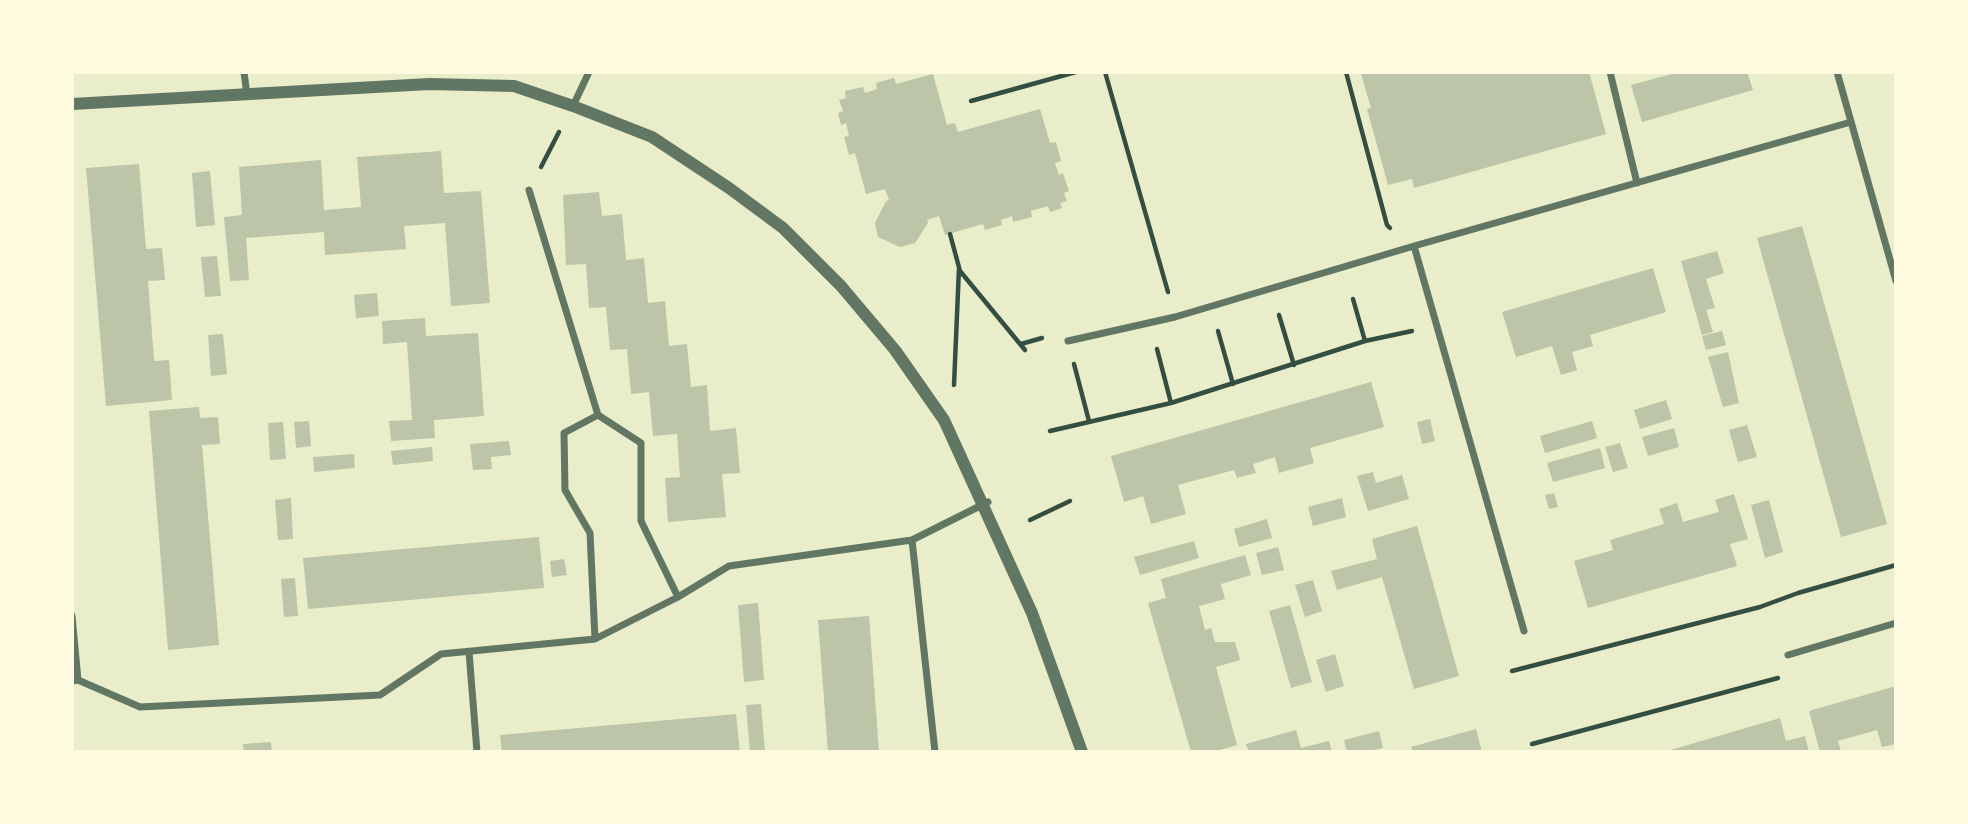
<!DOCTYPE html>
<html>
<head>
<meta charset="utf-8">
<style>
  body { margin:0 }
  #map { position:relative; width:1968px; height:824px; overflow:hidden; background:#e9edc9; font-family:"Noto Sans",sans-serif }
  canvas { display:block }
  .frame { position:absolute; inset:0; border:74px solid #fefae0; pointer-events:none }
</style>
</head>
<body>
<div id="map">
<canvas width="1968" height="824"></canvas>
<div class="frame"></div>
</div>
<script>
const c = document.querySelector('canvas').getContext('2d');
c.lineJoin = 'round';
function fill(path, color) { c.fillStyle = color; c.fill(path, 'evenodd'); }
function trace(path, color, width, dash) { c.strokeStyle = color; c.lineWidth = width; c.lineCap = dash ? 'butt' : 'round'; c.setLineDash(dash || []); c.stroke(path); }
const building = new Path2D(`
  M1368 72H1589L1606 134 1414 188 1412 179 1388 185 1367 109 1371 108 1361 74Z
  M1679 72H1747L1753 90 1642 122 1631 85Z
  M933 74 947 125 955 123 958 132 1040 109 1050 143 1056 142 1061 161 1055 163 1059 175 1063 173 1069 191 1064 193 1067 201 1060 203 1062 208 1050 212 1048 206 1031 211 1032 217 1013 222 1012 216 1001 220 1002 225 985 230 983 224 945 235 939 216 927 220 928 223 915 243 900 247 878 237 875 223 886 201 889 200 885 189 866 194 855 153 849 155 844 137 849 136 846 123 841 125 838 113 843 111 839 100 846 98 845 91 863 87 865 93 877 89 876 83 894 78 896 84Z
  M441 151 444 193 481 191 490 303 451 306 445 223 404 226 406 249 325 255 324 232 246 238 249 280 230 281 224 217 242 215 239 167 321 160 324 210 361 207 357 157Z
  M139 164 146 249 162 248 165 280 148 281 154 359 155 361 169 360 172 400 106 406 86 168Z
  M210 171 215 225 196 227 192 173Z
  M599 192 602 216 622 214 626 260 644 258 648 303 665 301 669 346 687 344 691 387 707 385 710 431 736 428 740 473 722 474 726 517 668 522 665 478 680 477 677 434 653 436 649 392 631 394 627 349 610 350 606 307 589 308 586 264 566 265 563 195Z
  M1802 226 1887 524 1841 537 1757 238Z
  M1717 251 1724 273 1706 279 1715 308 1706 310 1713 332 1702 335 1681 261Z
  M217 256 221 296 205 297 201 257Z
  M1653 268 1666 312 1590 335 1593 346 1572 352 1577 370 1561 375 1552 346 1516 357 1502 312Z
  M377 293 379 316 356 318 354 295Z
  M425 318 426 336 478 333 484 416 434 420 435 438 391 441 389 421 412 420 407 342 383 344 382 321Z
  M1722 331 1726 345 1706 350 1702 336Z
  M223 334 227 374 211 376 208 335Z
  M1728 352 1739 403 1723 407 1708 357Z
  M1371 382 1384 427 1310 448 1314 463 1279 473 1275 457 1253 464 1256 473 1240 477 1237 478 1234 470 1178 485 1186 514 1151 524 1143 496 1124 502 1111 456Z
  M1666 400 1672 419 1640 429 1634 410Z
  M199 407 200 418 218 417 220 444 202 445 219 645 168 650 149 411Z
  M1430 419 1435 441 1422 444 1417 422Z
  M309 421 311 446 296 448 294 422Z
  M1592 421 1597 438 1545 453 1540 436Z
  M283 422 286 459 270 460 268 423Z
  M1747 425 1757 457 1738 462 1729 430Z
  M1674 428 1679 447 1648 456 1642 437Z
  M509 441 511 455 491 457 492 469 473 470 470 444Z
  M1620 443 1628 468 1613 472 1605 447Z
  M432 447 433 461 393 465 391 451Z
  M1600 448 1605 468 1553 482 1547 463Z
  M354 454 355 468 314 472 313 457Z
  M1373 472 1376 483 1402 475 1409 499 1368 511 1357 476Z
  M1554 493 1558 507 1549 509 1545 495Z
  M1734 494 1748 539 1730 544 1737 566 1588 608 1574 561 1613 550 1610 540 1664 524 1659 509 1677 503 1683 522 1719 512 1715 500Z
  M291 498 293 539 278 540 275 500Z
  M1342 498 1346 517 1313 526 1308 507Z
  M1769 500 1783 552 1765 558 1751 505Z
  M1267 519 1272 538 1239 547 1234 529Z
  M1417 526 1459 676 1414 689 1382 577 1337 590 1331 571 1377 559 1372 539Z
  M539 537 544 588 308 609 303 558Z
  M1194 541 1199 558 1140 575 1134 557Z
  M1278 547 1284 570 1262 575 1256 553Z
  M1245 555 1251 575 1221 584 1225 599 1199 606 1205 630 1211 628 1215 642H1235L1240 660 1216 667 1237 745 1213 752H1191L1148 603 1166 598 1161 579Z
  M564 559 567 575 552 577 550 561Z
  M295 578 298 616 284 617 281 579Z
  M1313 580 1322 611 1305 617 1295 585Z
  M758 603 764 680 744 682 738 605Z
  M1290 605 1312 682 1291 688 1269 611Z
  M869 616 879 752H828L818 620Z
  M1335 654 1344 686 1326 692 1316 660Z
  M1896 686V744L1882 747 1877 730 1838 741 1841 752H1820L1809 711Z
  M761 704 765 752H750L746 705Z
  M736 714 740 752H502L500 735Z
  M1780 718 1786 741 1805 736 1809 752H1664Z
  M1476 729 1482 752H1413L1411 747Z
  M1296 730 1301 748 1329 741 1332 752H1249L1246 744Z
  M1379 731 1383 748 1364 752H1347L1344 740Z
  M271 742 272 752H244L243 744Z`);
const path = new Path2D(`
  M1105 72 1168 292
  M1346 72 1387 225 1390 228
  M971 101 1076 72
  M541 167 559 132
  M950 234 960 271 1025 350
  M1353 299 1365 341
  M1279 315 1294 365
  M1218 331 1233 384
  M1021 344 1042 338
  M1157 349 1171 403
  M1074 364 1089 421
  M954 385 959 268
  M1050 431 1171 403 1365 341 1412 331
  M1030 520 1070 501
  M1512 671 1760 607 1798 593 1896 565
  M1532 744 1778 678`);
const minor = new Path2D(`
  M244 72 247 95
  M1610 72 1637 183
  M1837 72 1896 281
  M573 106 589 72
  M529 190 598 415 641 443V521L678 597
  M1414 246 1524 631
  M1068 341 1175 317 1414 246 1851 122
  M912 540 935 752
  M72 616 78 680
  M595 639 590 533 565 490 564 433 598 415
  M469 652 477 752
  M1788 655 1896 623
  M72 681 78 680 140 707 380 695 441 654 595 639 678 597 729 566 912 540 988 502`);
const tertiary = new Path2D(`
  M72 104 429 84 514 86 573 106 652 137 729 188 783 228 841 286 895 350 944 420 1032 613 1082 752`);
fill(building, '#bcc5a7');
trace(path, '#344e41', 4.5);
trace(minor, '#617663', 7);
trace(tertiary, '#617663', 12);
</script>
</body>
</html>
